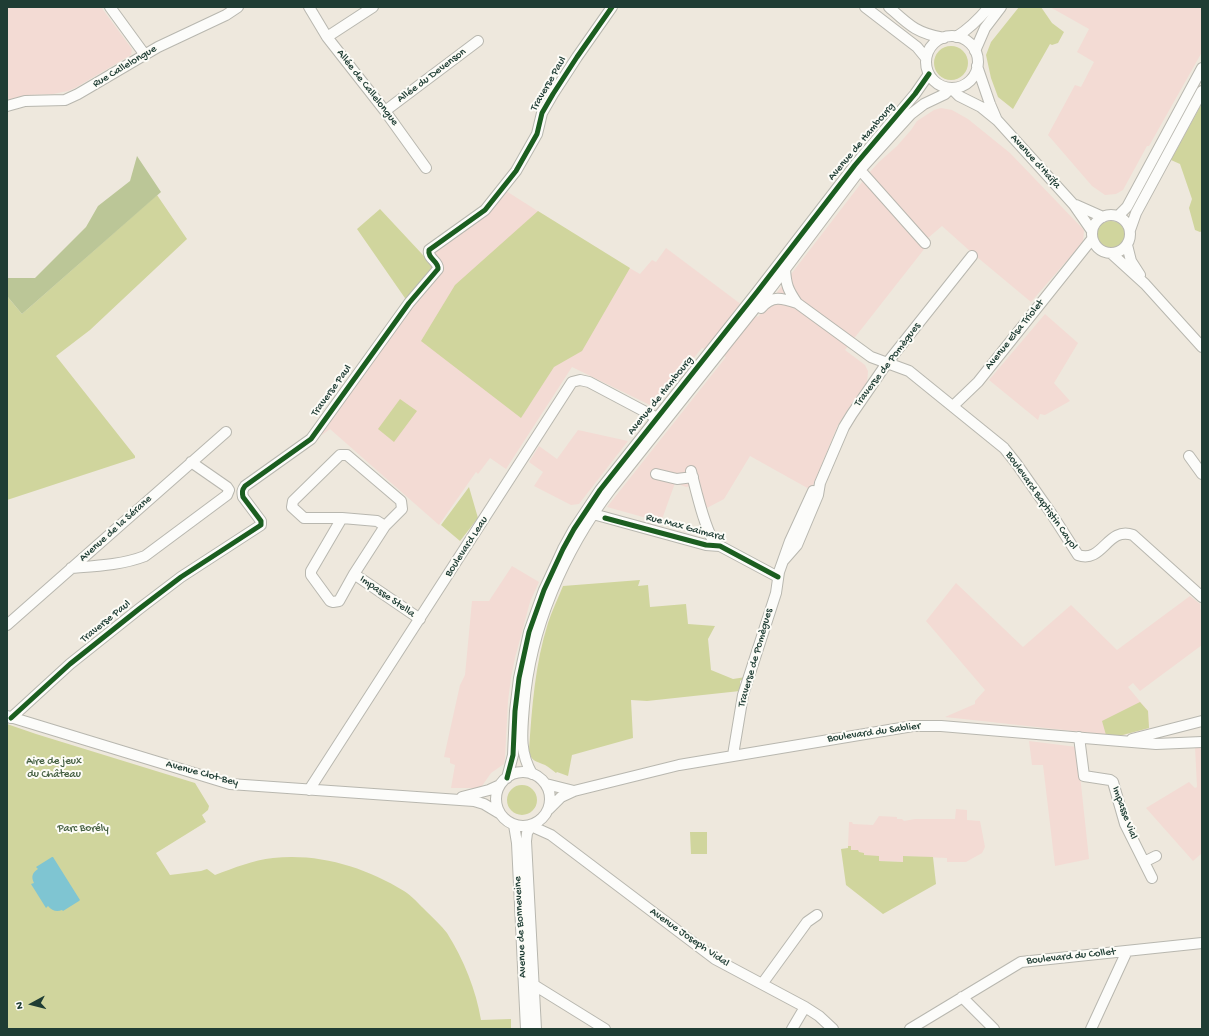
<!DOCTYPE html>
<html>
<head>
<meta charset="utf-8">
<style>
  body { margin:0 }
  #map { position:relative; width:1209px; height:1036px; overflow:hidden; background:#eee8dd; font-family:"Gochi Hand",sans-serif }
  canvas { display:block }
  .frame { position:absolute; inset:0; border:8px solid #1f3d34; pointer-events:none }
  .north { position:absolute; left:12px; top:984px; width:40px; height:40px; -webkit-text-stroke:3px #fdfcf7; paint-order:stroke; rotate:263deg; font-size:11px; font-weight:700; line-height:16px; text-align:center; color:#1f3d34 }
  .north::after { content:''; display:block; margin:auto; width:14px; height:18px; background:#1f3d34; clip-path:polygon(50% 0,100% 100%,50% 72%,0 100%) }
</style>
</head>
<body>
<div id="map">
<canvas width="1209" height="1036"></canvas>
<div class="frame"></div>
<div class="north">N</div>
</div>
<script>
const c = document.querySelector('canvas').getContext('2d');
c.lineJoin = 'round';
function fill(path, color) { c.fillStyle = color; c.fill(path, 'evenodd'); }
function trace(path, color, width, dash) { c.strokeStyle = color; c.lineWidth = width; c.lineCap = dash ? 'butt' : 'round'; c.setLineDash(dash || []); c.stroke(path); }
function write(font, color, halo, rows, align = 'center') {
  c.font = font + ' "Gochi Hand",sans-serif'; c.lineWidth = 4; c.setLineDash([]); c.textBaseline = 'middle'; c.strokeStyle = halo; c.fillStyle = color; for (const [text, x, y, turn = 0] of rows) {
    c.save(); c.translate(x, y); c.rotate((+turn || 0) * Math.PI / 180); c.textAlign = isNaN(turn) ? turn : align; if (halo) c.strokeText(text, 0, 0); c.fillText(text, 0, 0); c.restore();
  }
}
const built = new Path2D(`
  M7 7H101L132 49 131 55 75 88 68 91 53 94 27 95 7 100Z
  M1050 7H1202V52L1149 146H1147L1123 190 1116 194 1105 195 1092 186 1048 135 1075 85 1081 87 1094 62 1077 52 1089 29Z
  M941 108 952 110 968 119 1010 153 1084 230 1083 242 1031 302 971 252 942 226 928 238 925 248 845 350 865 365 868 371 867 383 852 403 838 425 811 490 750 456 724 499 705 509 697 485 686 487 675 483 661 522 607 507 726 357 702 348 654 407 572 367 506 469 490 458 478 474 476 472 439 525 330 429 322 435 320 434 403 313 430 253 503 189 610 257 640 274 652 260 656 262 666 248 758 317 869 173 879 162 897 146 911 130 917 121 934 110Z
  M1045 314 1078 343 1054 383 1070 401 1045 415 1040 414 1038 420 989 380Z
  M578 430 628 441 579 504 571 505 534 486 543 472 529 462 539 446 557 459Z
  M512 566 539 582 530 602 515 658 511 678 508 701 505 758 504 764 491 773 482 786 479 788H451L455 765 450 763V758L444 757 460 685 465 675 472 601H489Z
  M956 583 1023 647 1071 605 1117 650 1190 596 1200 604V609L1202 611V645L1140 691 1133 683 1128 687 1148 711 1149 728 1119 736 945 717 975 704V701L985 690 926 621Z
  M1029 741 1077 747 1089 859 1055 866 1043 765H1032Z
  M1195 747H1202V853L1193 861 1146 808 1189 782 1195 788 1197 787Z
  M956 809 967 810V820L980 821 985 847 982 853 966 862H947V858L903 856V862L878 861 851 850V846H848L849 822H852L853 824 873 825 879 816 897 817V819H902L904 821 915 819H955Z`);
const green = new Path2D(`
  M1019 7H1041L1052 23 1064 32 1058 43 1052 45 1050 44 1013 109 998 97 991 78 986 55 991 42Z
  M934 63a17 17 0 1 1 34 0a17 17 0 1 1-34 0Z
  M1202 103V231L1200 232 1195 230 1189 208 1192 199 1180 164 1171 160Z
  M157 195 187 239 90 330 56 356 135 456V458L7 500V296L22 314Z
  M380 209 436 269 407 301 357 229Z
  M538 211 630 268 582 351 554 367 521 418 421 341 455 285Z
  M1097 235a14 14 0 1 1 28 0a14 14 0 1 1-28 0Z
  M400 399 417 411 394 442 378 429Z
  M469 487 478 518 460 541 441 525Z
  M640 580 638 586 648 585 650 607 686 604 688 624 715 626 708 639 711 670 733 679 746 677 740 681V691L647 701 631 700 633 738 572 755 568 776 557 772 556 773C552 770 549 767 545 765 536 761 530 761 529 750 532 707 535 664 548 623 552 611 558 598 563 586Z
  M1140 702 1148 711 1149 728 1119 736 1106 735 1102 721Z
  M7 724 36 734 195 783 209 806 208 810 202 815 206 822 156 853 170 875 201 871 207 869 215 875C234 868 253 860 273 858 319 853 365 867 404 891 412 896 419 904 426 911 433 918 441 925 447 933 464 960 476 990 481 1020L511 1019V1029H7Z
  M507 800a15 15 0 1 1 30 0a15 15 0 1 1-30 0Z
  M690 832H707V854H691Z
  M848 846H851V850H858L859 852 864 853V855L879 856V861L903 862V856L933 857 936 884 883 914 846 885 841 849 848 848Z`);
const forest = new Path2D(`
  M137 156 161 192 22 314 7 296V278H35L86 227 98 206 130 181Z`);
const water = new Path2D(`
  M52 857H53L80 900 79 901 63 911 62 910C57 912 52 911 48 906L46 908 31 884 34 883C31 877 32 873 38 869L36 867Z`);
const minor = new Path2D(`
  M110 7 145 55
  M309 7 327 37 385 111 426 168
  M865 7 917 47 926 58
  M889 7C909 25 916 33 944 38
  M926 62a26 26 0 1 1 52 0a26 26 0 1 1-52 0Z
  M327 37 373 7
  M956 37C969 29 979 19 989 7
  M975 51 985 28 1001 7
  M977 66 990 104 996 118
  M951 88 959 96 981 107 997 120 1074 205 1092 231
  M7 106 25 101 65 100 78 94 158 47 226 15 238 7
  M385 111 478 41
  M860 170 925 243
  M1076 205 1103 217
  M1092 234a19 19 0 1 1 38 0a19 19 0 1 1-38 0Z
  M1118 216 1127 207 1202 68
  M1130 230 1136 213 1202 91
  M1127 245 1131 261 1140 275
  M1112 254 1145 284 1202 347
  M785 269C786 285 788 290 797 303L871 357 909 371 1004 448 1016 463 1051 513 1078 555C1103 564 1107 526 1133 535L1202 597
  M761 308C772 295 782 298 797 303
  M953 406 978 382 1092 239
  M1189 456 1202 474
  M691 471C696 490 705 531 716 545
  M656 474 677 479 693 477
  M593 514 706 545 720 546 778 577
  M342 518 311 571V575L330 601 333 602 339 601 354 574 385 526 377 521 342 518H304L292 507 293 501 340 455H347L401 501 402 509 385 526
  M783 561 797 545 818 495 820 483 844 427 852 414 887 363 972 256
  M71 568C96 566 122 565 145 556L227 495 229 490 227 487 191 462
  M354 574 420 619
  M7 625 226 432
  M7 716 230 784 474 801 484 804 499 813
  M11 718 70 664 139 609 181 577 261 525V521L243 497C242 492 242 490 245 486L311 439 409 303 438 269C439 261 427 259 429 250L485 210 516 171 537 134 542 113 553 94 577 57 612 7
  M1079 737 1084 776 1110 780 1113 782 1125 824 1152 878
  M1132 739 1202 721
  M733 755 743 695 776 593 779 572 790 541 813 491
  M496 799a27 27 0 1 1 54 0a27 27 0 1 1-54 0Z
  M532 774C519 751 522 732 524 706 530 628 564 551 611 489L771 288 860 170 911 114 924 104 945 94 951 88
  M507 778 513 755 515 711 519 678 529 632 544 590 563 549 574 529 600 490 757 292 855 165 915 94 929 74
  M546 784 574 791
  M309 790 572 382 580 380 589 382 657 418
  M462 797 489 790 500 785
  M549 809 561 797 574 791 679 765 913 726H941L1156 744 1202 742
  M514 825 517 843 526 1029
  M531 826 551 835 715 959 805 1007 819 1016 833 1029
  M531 826 527 833 526 841 536 1029
  M1144 862 1156 856
  M762 984 807 922 817 915
  M534 985 605 1029
  M962 997 994 1029
  M792 1029 805 1007
  M910 1029 1021 962 1202 943
  M1091 1029 1127 951`);
const cycleway = new Path2D(`
  M605 518 706 545 720 546 778 577
  M11 718 70 664 139 609 181 577 261 525V521L243 497C242 492 242 490 245 486L311 439 409 303 438 269C439 261 427 259 429 250L485 210 516 171 537 134 542 113 553 94 577 57 612 7
  M507 778 513 755 515 711 519 678 529 632 544 590 563 549 574 529 600 490 757 292 855 165 915 94 929 74`);
const streetNames = [
  ["Rue Callelongue",125,67,-31],
  ["Allée du Devenson",432,76,-37],
  ["Traverse Paul",549,84,-60],
  ["Allée de Callelongue",367,88,52],
  ["Avenue de Hambourg",862,142,-50],
  ["Avenue d'Haïfa",1035,162,48],
  ["Avenue Elsa Triolet",1015,335,-51],
  ["Traverse de Pomègues",888,365,-53],
  ["Traverse Paul",332,391,-54],
  ["Avenue de Hambourg",661,396,-51],
  ["Boulevard Baptistin Cayol",1041,501,55],
  ["Rue Max Gaimard",685,528,15],
  ["Avenue de la Sérane",116,529,-42],
  ["Boulevard Leau",467,547,-57],
  ["Impasse Stella",387,597,35],
  ["Traverse Paul",106,622,-39],
  ["Traverse de Pomègues",756,658,-74],
  ["Boulevard du Sablier",874,733,-8],
  ["Avenue Clot-Bey",202,774,15],
  ["Impasse Vial",1124,813,70],
  ["Avenue de Bonneveine",521,927,-93],
  ["Avenue Joseph Vidal",689,938,35],
  ["Boulevard du Collet",1071,957,-6]
];
const parkNames = [
  ["Aire de jeux",54,762],
  ["du Château",54,775],
  ["Parc Borély",83,829]
];
fill(built, '#f3dbd4');
fill(green, '#d0d59d');
fill(forest, '#bbc697');
fill(water, '#7fc5d2');
trace(minor, '#b8b7af', 12);
trace(minor, '#fcfcfa', 10);
trace(cycleway, '#1b5e20', 5);
write('11px', '#1f3d34', '#fdfcf7', streetNames);
write('11px', '#455f41', '#fdfcf7', parkNames);
</script>
</body>
</html>
